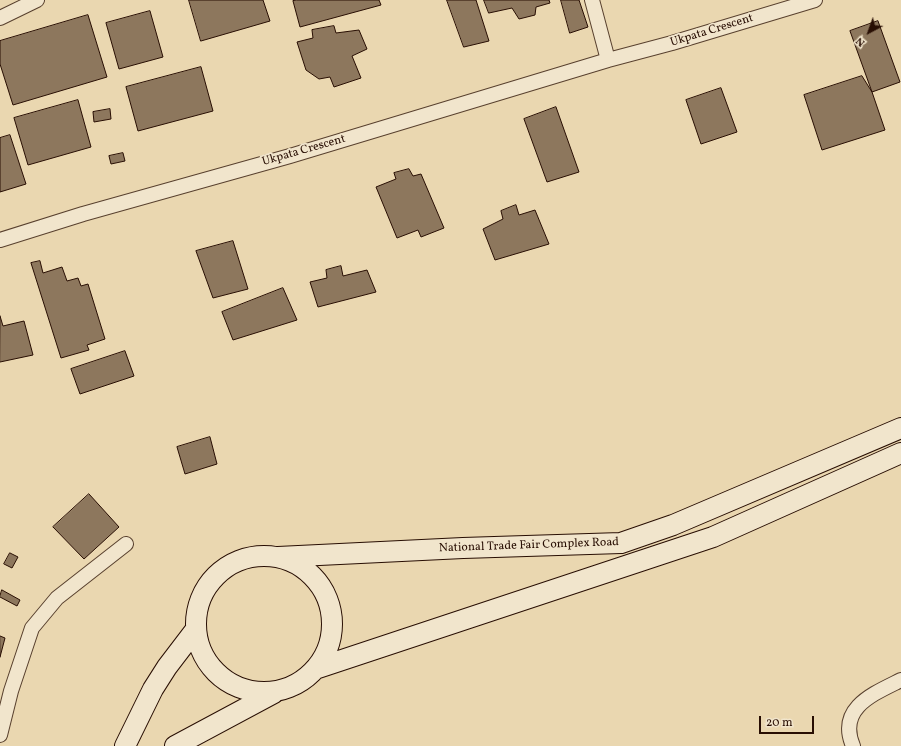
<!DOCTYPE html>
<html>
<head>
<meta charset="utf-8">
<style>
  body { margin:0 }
  #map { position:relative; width:901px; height:746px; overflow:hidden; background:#ead7b0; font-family:Vollkorn,serif }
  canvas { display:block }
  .north { position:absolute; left:849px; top:12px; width:40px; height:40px; -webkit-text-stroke:3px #f1e5cc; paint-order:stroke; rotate:221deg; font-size:11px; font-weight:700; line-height:16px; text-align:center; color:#280e03 }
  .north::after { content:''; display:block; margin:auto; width:14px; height:18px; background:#280e03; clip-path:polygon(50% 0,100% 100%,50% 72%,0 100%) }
  .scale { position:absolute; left:759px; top:716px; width:55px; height:18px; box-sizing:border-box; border:2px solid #280e03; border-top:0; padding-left:5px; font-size:12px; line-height:14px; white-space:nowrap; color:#280e03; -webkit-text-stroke:3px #f1e5cc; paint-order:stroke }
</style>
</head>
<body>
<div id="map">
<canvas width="901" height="746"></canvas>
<div class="north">N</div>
<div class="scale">20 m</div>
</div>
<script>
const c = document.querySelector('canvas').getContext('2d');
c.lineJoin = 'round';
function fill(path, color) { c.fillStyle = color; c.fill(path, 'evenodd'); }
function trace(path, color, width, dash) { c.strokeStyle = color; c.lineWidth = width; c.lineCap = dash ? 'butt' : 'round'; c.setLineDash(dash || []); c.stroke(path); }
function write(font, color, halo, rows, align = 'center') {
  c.font = font + ' Vollkorn,serif'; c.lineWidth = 3.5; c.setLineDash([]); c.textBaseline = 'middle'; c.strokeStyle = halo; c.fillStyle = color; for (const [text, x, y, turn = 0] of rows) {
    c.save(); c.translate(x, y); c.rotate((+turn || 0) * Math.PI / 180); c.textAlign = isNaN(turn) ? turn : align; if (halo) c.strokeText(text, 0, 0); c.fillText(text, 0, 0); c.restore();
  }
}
const building = new Path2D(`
  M189 0H263L270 21 201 41Z
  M297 0H379L381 5 300 27 293 1Z
  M447 0H476L489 41 464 47Z
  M484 0H549L550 3 536 7 535 15 519 19 512 8 489 13Z
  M561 0H579L588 27 570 33Z
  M150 11 163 57 119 69 106 23Z
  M88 15 107 77 13 105 0 64V41Z
  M878 21 900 82 872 92 850 31Z
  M334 26 336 33 359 30 367 49 352 56 361 78 334 87 330 77 319 79 306 70 297 42 313 38 312 30Z
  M201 67 213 111 138 131 126 87Z
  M862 76 872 92 885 130 822 150 804 95Z
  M721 88 737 132 701 144 686 100Z
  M78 100 91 147 28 165 14 118Z
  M556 107 579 172 547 182 524 119Z
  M110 109 111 119 94 122 93 112Z
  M10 135 26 184 0 192V138Z
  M123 153 125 161 111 164 109 156Z
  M409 169 413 176 421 174 444 228 421 237 418 230 397 238 376 187 396 179 394 173Z
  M516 205 519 215 535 210 549 244 495 260 483 229 503 219 501 211Z
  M233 241 248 289 213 298 196 251Z
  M40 261 43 273 62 267 67 281 78 278 81 286 88 284 105 339 87 345 89 350 61 358 31 263Z
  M341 266 343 276 367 270 376 292 318 307 310 282 327 278 326 270Z
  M283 288 297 320 233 340 222 312Z
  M0 316 3 326 24 321 33 355 0 362Z
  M125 351 134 376 80 394 71 369Z
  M210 437 217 464 185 474 177 447Z
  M89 494 119 527 84 559 53 527Z
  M10 553 18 557 12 568 4 564Z
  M2 590 20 600 17 606 0 597Z
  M0 636 5 638 0 657Z`);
const minor = new Path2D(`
  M592 0 608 60
  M0 18 37 0
  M0 240 83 214 290 156 608 60 672 43 815 0
  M0 735 11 691 32 628 57 598 126 544
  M853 746C837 708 873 694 901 680`);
const secondary = new Path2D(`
  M196 624a68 68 0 1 1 136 0a68 68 0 1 1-136 0Z
  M278 557 463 548 621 543 673 525 901 428
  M318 668 713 537 901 453
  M125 746 153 689 167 667 196 629
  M175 746 274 693`);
const streetNames = [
  ["Ukpata Crescent",712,31,-17],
  ["Ukpata Crescent",304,151,-16],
  ["National Trade Fair Complex Road",529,546,-2]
];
fill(building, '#8d775d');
trace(building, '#280e03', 1);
trace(minor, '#58402e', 16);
trace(secondary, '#280e03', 22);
trace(minor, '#f1e5cc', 14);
trace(secondary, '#f1e5cc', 20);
write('12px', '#280e03', '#f1e5cc', streetNames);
</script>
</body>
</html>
